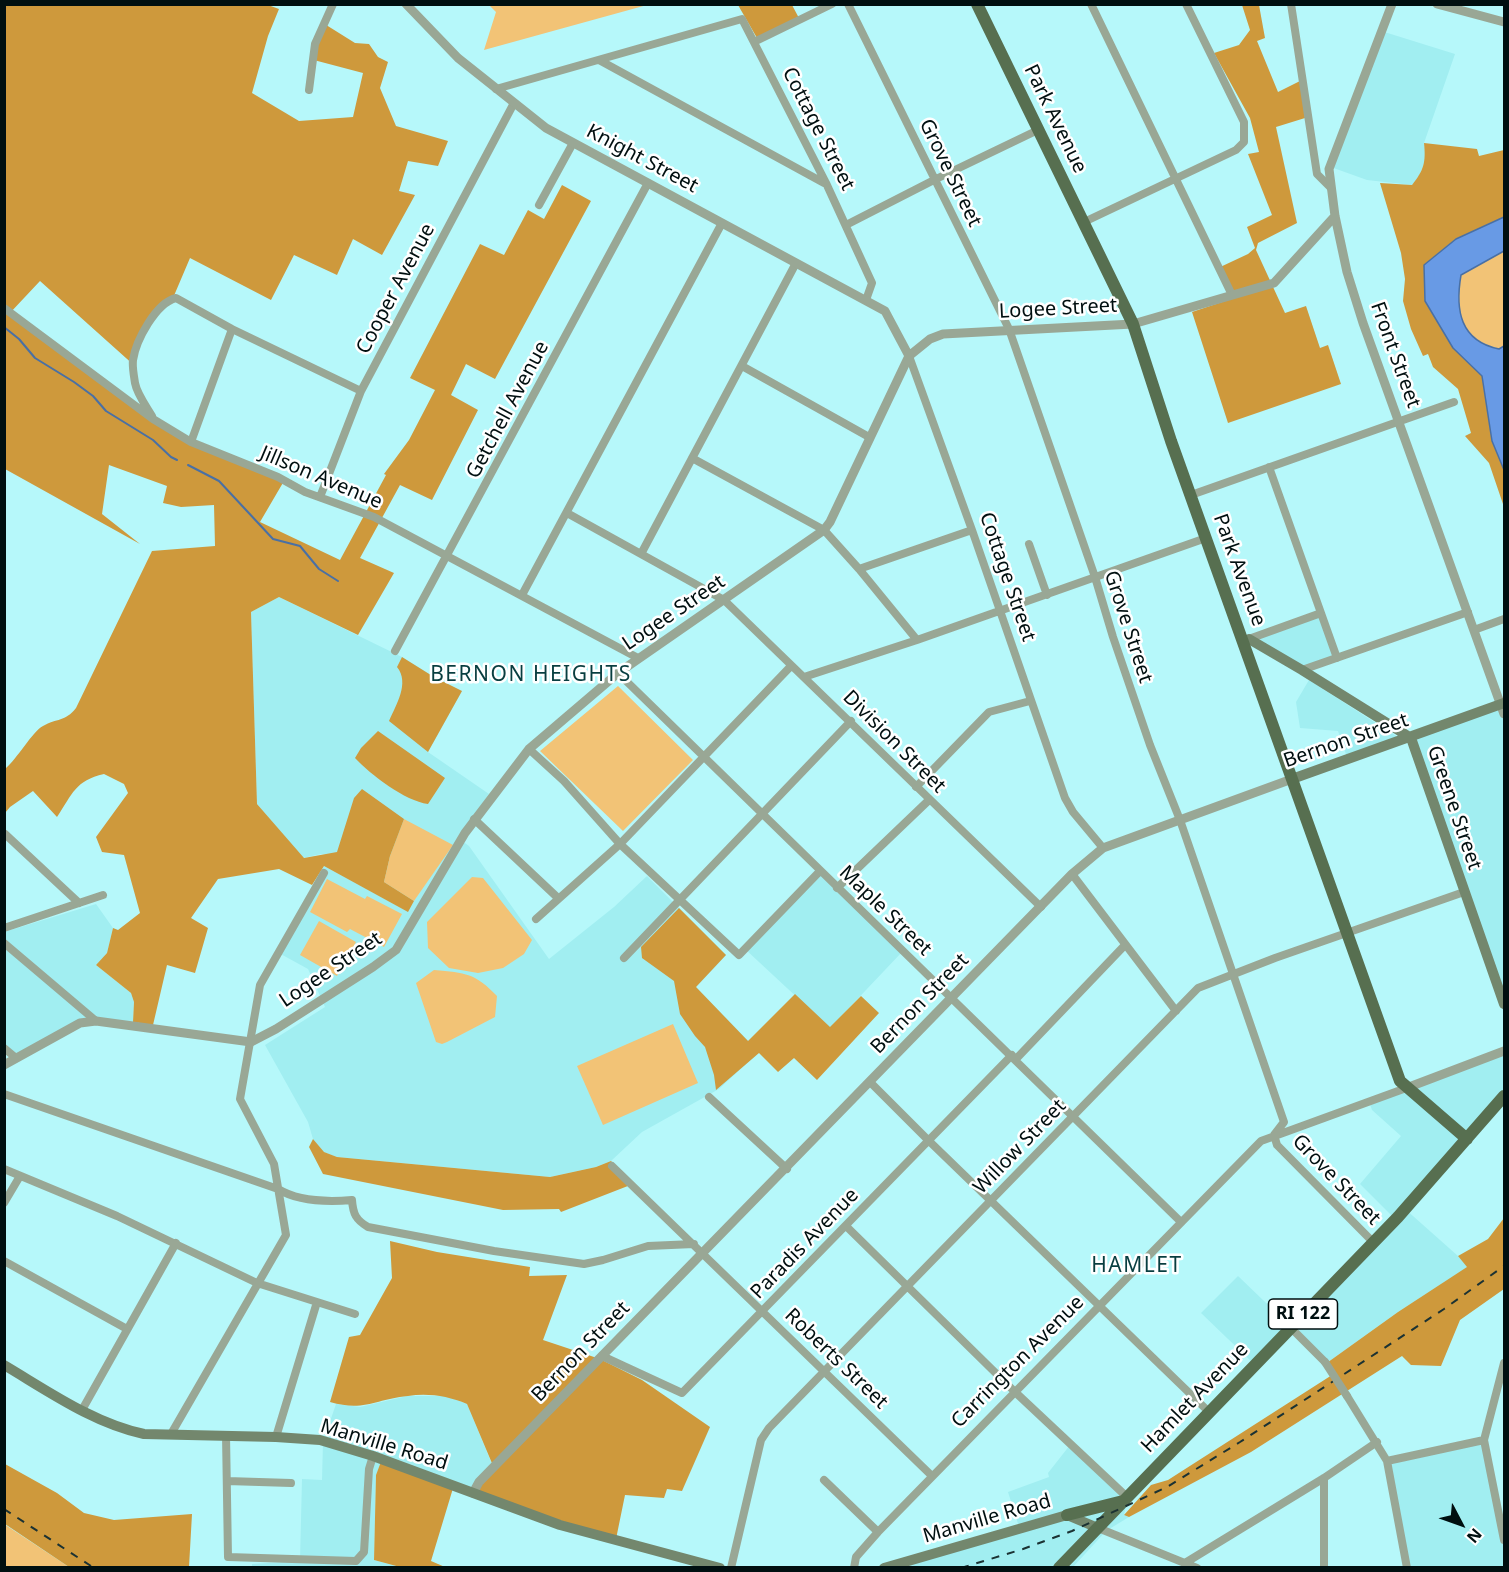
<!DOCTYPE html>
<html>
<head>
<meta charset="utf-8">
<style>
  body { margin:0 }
  #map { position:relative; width:1509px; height:1572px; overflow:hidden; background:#b6f8fa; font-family:"Noto Sans",sans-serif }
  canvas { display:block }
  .frame { position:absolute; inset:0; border:6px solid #000f10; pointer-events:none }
  .north { position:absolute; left:1431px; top:1494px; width:60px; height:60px; -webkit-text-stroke:4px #fff; paint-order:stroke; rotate:131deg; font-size:16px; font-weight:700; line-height:24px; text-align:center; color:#000f10 }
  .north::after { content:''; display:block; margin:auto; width:21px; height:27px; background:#000f10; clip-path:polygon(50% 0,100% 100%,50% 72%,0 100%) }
</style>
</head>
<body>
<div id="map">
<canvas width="1509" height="1572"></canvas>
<div class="frame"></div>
<div class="north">N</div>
</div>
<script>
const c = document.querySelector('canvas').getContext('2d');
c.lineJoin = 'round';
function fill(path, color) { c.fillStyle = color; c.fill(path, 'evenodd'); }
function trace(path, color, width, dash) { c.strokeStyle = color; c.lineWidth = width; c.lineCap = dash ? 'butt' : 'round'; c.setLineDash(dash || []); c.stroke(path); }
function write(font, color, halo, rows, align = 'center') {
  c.font = font + ' "Noto Sans",sans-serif'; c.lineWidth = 5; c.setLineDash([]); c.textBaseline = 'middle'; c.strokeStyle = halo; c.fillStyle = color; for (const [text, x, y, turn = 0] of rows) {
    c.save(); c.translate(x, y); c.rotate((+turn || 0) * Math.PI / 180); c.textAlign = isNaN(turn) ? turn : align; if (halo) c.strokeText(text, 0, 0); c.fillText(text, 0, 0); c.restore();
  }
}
const built = new Path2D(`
  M1378 30 1455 54 1424 143 1426 159 1419 176 1412 185 1367 180 1328 166Z
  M279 597 402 657 434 677 462 691 428 752 489 794 458 838 469 846 549 959 614 907 647 876 726 955 696 987 759 1052 719 1089 642 1132 611 1161 596 1167 550 1177 337 1157 323 1152 313 1139 308 1122 265 1045 325 1007 308 969 277 952 324 866 407 911 452 845 390 856 321 854 303 858 257 804 251 612Z
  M1322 611 1338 658 1303 673 1248 642Z
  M1309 680 1399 738 1347 757 1338 731 1300 728 1296 702Z
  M1504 700V1014L1410 735Z
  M820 873 902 952 830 1028 745 949Z
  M96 904 113 928 107 953 96 965 131 993 134 1002 133 1022 85 1018 13 1058 5 1051 4 932Z
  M1504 1048V1092L1404 1208 1458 1256 1468 1267 1398 1312 1324 1365 1286 1328 1253 1363 1201 1313 1238 1276 1288 1324 1394 1218 1360 1184 1401 1136 1372 1110 1368 1099Z
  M407 1396H447L467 1404 494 1469 475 1492 382 1460 376 1475 374 1560 400 1567 252 1568V1564L300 1561 302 1479 322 1480 323 1442 336 1404 360 1407Z
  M1486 1443 1504 1547V1567H1410L1390 1464Z
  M1070 1445 1127 1501 1124 1515 1129 1517 1106 1531 1073 1567 894 1568 1020 1530 1008 1492 1049 1477 1048 1473Z`);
const green = new Path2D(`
  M489 5H647L484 50 496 12Z
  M1504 251V346L1500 349C1459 340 1455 311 1461 275Z
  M618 686 693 760 623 831 540 751Z
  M404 819 453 845 414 901 384 882 390 856Z
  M472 877 483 878 532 940 524 954 503 968 478 973 449 968 428 948 427 922Z
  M327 879 365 899 367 896 402 914 384 947 350 929 347 932 310 912Z
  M319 921 356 942 337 976 300 955Z
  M434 970C466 973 475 973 497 996L495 1017 447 1042 442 1044 436 1042 416 983Z
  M673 1024 698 1083 603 1125 577 1066Z
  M4 1524 69 1567H5Z`);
const forest = new Path2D(`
  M5 5H268L279 9 268 36 252 93 299 121 353 117 363 73 310 59 323 23 355 43 369 44 378 57 388 62 380 88 396 126 448 141 438 166 408 161 399 191 415 195 382 255 353 239 337 275 294 255 271 300 190 258 173 298 150 319 137 350 136 367 40 281 9 314 168 431 284 481 260 522 340 560 386 475 384 474 409 440 435 390 410 378 480 244 504 255 528 210 544 219 562 185 591 201 495 379 466 364 451 395 478 410 432 500 400 485 360 558 394 573 358 635 279 597 251 612 257 804 304 858 337 852 354 798 362 789 404 819 390 856 384 882 414 901 408 912 324 866 312 885 279 869 218 879 191 918 208 928 195 973 167 965 153 1025 133 1022 134 1002 131 993 96 965 107 953 113 928 118 930 140 913 124 855 102 852 96 837 128 793 124 784 104 774C75 781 73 793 57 817L33 791 10 807 5 813V769C18 758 32 732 43 726 57 718 65 722 76 708L152 551 215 546 214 505 181 507 163 503 167 486 109 465 102 514 140 544 5 469Z
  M738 5H792L800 20 757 38Z
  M1242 5H1259L1265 38 1257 41 1278 92 1300 81 1305 118 1276 127 1297 223 1258 243 1256 250 1285 313 1306 306 1320 348 1328 345 1341 384 1228 423 1192 312 1231 299 1216 269 1248 254 1255 248 1247 227 1272 215 1248 154 1259 152 1250 118 1214 53 1239 45 1250 30Z
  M1424 143 1477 149 1479 156 1504 150V217L1456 239 1424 265 1425 301 1453 348 1482 376 1492 441 1504 469V507L1489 463 1465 436 1471 433 1458 389 1433 367 1428 354 1423 356 1411 329 1403 301 1405 279 1401 253 1380 183 1412 185C1424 170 1426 162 1424 143Z
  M402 657 434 677 462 691 428 752 389 721C396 705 410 683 397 667Z
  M378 731 445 778 428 804C405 801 371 775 355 758L361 748Z
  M679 908 726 955 696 987 748 1041 795 994 830 1027 861 996 879 1013 817 1080 794 1058 778 1072 759 1053 716 1090 714 1075 705 1047 695 1036 680 1014 674 981 642 958 641 947Z
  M313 1139 324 1152 337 1157 550 1177 596 1167 611 1161 633 1184 561 1212 559 1209 503 1210 323 1174 309 1147Z
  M1504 1218V1289L1460 1320 1441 1366 1411 1365 1402 1356 1251 1452 1129 1517 1124 1515 1151 1485 1168 1480 1332 1375 1324 1365 1398 1312 1467 1267 1458 1256 1488 1239Z
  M390 1241 437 1252 530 1267 529 1276 567 1275 543 1340 600 1359 642 1380 710 1427 682 1491 667 1489 664 1498 625 1495 616 1539 475 1492 494 1468 467 1404C448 1396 428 1393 408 1396 376 1399 364 1412 330 1402L349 1337 360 1335 392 1278Z
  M382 1459 454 1485 431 1561 445 1567H400L374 1560 376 1475Z
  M5 1464 57 1493 84 1513 114 1520 192 1514 189 1567H69L5 1524Z`);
const water = new Path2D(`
  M1504 217V251L1461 275C1455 310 1460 341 1499 349L1504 346V470L1492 441 1482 376 1453 348 1425 301 1424 265 1456 239Z`);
const stream = new Path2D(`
  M4 327 19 339 35 358 74 382 93 396 106 411 153 440 171 457 177 460
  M188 465 219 481 273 539 300 546 319 569 338 581`);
const minor = new Path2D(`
  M848 4 1009 329 1095 577 1113 637 1150 745 1180 820 1284 1122 1274 1135 1277 1145 1373 1242
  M1091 4 1232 295
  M1291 4 1317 174 1331 188
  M754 42 832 4
  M599 60 824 183
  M496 89 742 19 826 183 872 283 866 300
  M309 90 315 44 333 4
  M539 205 573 143
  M1084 222 1236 150 1244 142V122L1186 4
  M846 225 934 180 1038 130
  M4 308 153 419 191 442 278 477 305 492 374 517 638 658
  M909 356 972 530 1065 798 1073 812 1103 848
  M742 366 869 437
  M152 416C146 406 137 394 135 383 134 376 132 366 133 360 136 340 156 303 176 298L232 329 361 391
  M191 442 232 329
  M692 458 824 530 859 569 917 640
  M1269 467 1337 658
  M1191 495 1454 402
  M320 497 361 391 514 103
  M567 513 724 600 1041 907
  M1029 544 1047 595
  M641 554 796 263
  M859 569 972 530
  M522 595 722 223
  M1474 630 1504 619
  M1246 640 1321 613
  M395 651 648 183
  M1302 670 1468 612
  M618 673 1181 1222
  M804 677 917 640 1206 538
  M529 749 564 781 620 844 739 955 820 871
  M916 787 989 712 1030 701
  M474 819 558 898
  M5 834 79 903
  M1072 874 1176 1011
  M837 888 929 800
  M536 919 620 844 791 666
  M4 928 103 895
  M4 943 96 1021
  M624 958 851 721
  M4 1048 16 1058
  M1016 1059 1125 945
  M870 1082 928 1140 1209 1412
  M4 1094 278 1189C299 1202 328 1202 352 1200 353 1214 356 1220 368 1227L494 1251 584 1264 603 1260 648 1246 694 1244
  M709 1097 787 1169
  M612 1166 932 1476
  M4 1169 117 1216 257 1283 355 1314
  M4 1203 20 1176
  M846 1226 1014 1391 1127 1497
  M4 1261 127 1329
  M1290 1327 1325 1362
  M602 1356 682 1393 1012 1055
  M1504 1363 1484 1440 1504 1540
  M1347 1396 1387 1461 1407 1568
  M82 1410 176 1243
  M171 1434 286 1235 274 1164 240 1099 260 985 324 873
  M226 1435 228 1557 356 1561 364 1552 369 1469 373 1456
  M276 1437 317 1302
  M1387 1461 1484 1440
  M1324 1478V1568
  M824 1480 878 1532
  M227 1481 291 1483
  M1098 1528 1197 1568
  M1185 1563 1324 1478 1377 1442
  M731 1568 761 1440 769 1428 1198 988 1275 958 1464 892
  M854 1568 856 1557 878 1532 1261 1141 1409 1087`);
const tertiary = new Path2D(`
  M406 4 458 58 546 128 885 311 909 356
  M1392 4 1329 169 1335 216 1347 272 1363 323 1504 714
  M1437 4 1504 22
  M4 1065 80 1023 96 1021 251 1042 276 1029 373 967 396 950 465 833 529 749 618 673 824 530 830 522 909 356 930 339 943 334 1133 324 1274 283 1335 216
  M1409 1087 1504 1051
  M473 1493 479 1482 1072 874 1103 848 1292 779`);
const secondary = new Path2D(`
  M1249 639 1302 670 1411 738 1504 1004
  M1292 779 1504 703
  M4 1365C48 1391 93 1423 144 1434L276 1437 320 1440 373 1456 560 1525 720 1568
  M884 1568 1067 1515 1098 1528`);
const primary = new Path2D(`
  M977 4 1133 324 1171 441 1400 1081 1467 1139
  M1067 1515 1123 1501
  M1059 1568 1398 1217 1504 1096`);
const rail = new Path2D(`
  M4 1509 94 1568
  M961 1568 1023 1549 1072 1531 1167 1487 1240 1442 1444 1309 1504 1266`);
const minorBridge = new Path2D(`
  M1325 1362 1347 1396`);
const shields = [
  [1303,1314,69]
];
const shieldNames = [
  ["RI 122",1303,1314]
];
const streetNames = [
  ["Park Avenue",1055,119,64],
  ["Cottage Street",818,129,63],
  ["Knight Street",642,159,28],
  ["Grove Street",950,173,64],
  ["Cooper Avenue",396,289,-62],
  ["Logee Street",1058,309,-3],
  ["Front Street",1395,355,70],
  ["Getchell Avenue",508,410,-62],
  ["Jillson Avenue",321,478,23],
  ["Park Avenue",1239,570,70],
  ["Cottage Street",1007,577,71],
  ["Logee Street",674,613,-34],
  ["Grove Street",1128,627,72],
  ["Bernon Street",1346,741,-19],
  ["Division Street",894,742,45],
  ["Greene Street",1454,808,71],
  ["Maple Street",885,911,44],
  ["Logee Street",331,970,-34],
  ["Bernon Street",920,1004,-46],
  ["Willow Street",1020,1147,-46],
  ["Grove Street",1336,1180,46],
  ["Paradis Avenue",805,1244,-46],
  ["Bernon Street",581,1352,-46],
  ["Roberts Street",836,1359,44],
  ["Carrington Avenue",1018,1362,-45],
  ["Hamlet Avenue",1195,1398,-46],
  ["Manville Road",384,1445,17],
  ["Manville Road",987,1519,-16]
];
const neighbourhoodNames = [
  ["BERNON HEIGHTS",531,675],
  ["HAMLET",1137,1266]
];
fill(built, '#a1eef1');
fill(green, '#f2c376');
fill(forest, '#ce993c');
fill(water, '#689ae5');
trace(water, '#4970a5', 1.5);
trace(stream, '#4970a5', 2);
trace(minor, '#99a795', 8);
trace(tertiary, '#99a795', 9);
trace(secondary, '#73876d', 10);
trace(primary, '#576f50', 12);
trace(rail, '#1b3233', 2, [8, 8]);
trace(minorBridge, '#99a795', 8);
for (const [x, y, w] of shields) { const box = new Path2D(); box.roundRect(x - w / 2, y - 15, w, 30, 4.5); c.fillStyle = '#fff'; c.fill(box); trace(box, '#000f10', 1.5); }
write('bold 18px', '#000f10', null, shieldNames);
write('20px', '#000f10', '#fff', streetNames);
c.letterSpacing = '1.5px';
write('21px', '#083e40', '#fff', neighbourhoodNames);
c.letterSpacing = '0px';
</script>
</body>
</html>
